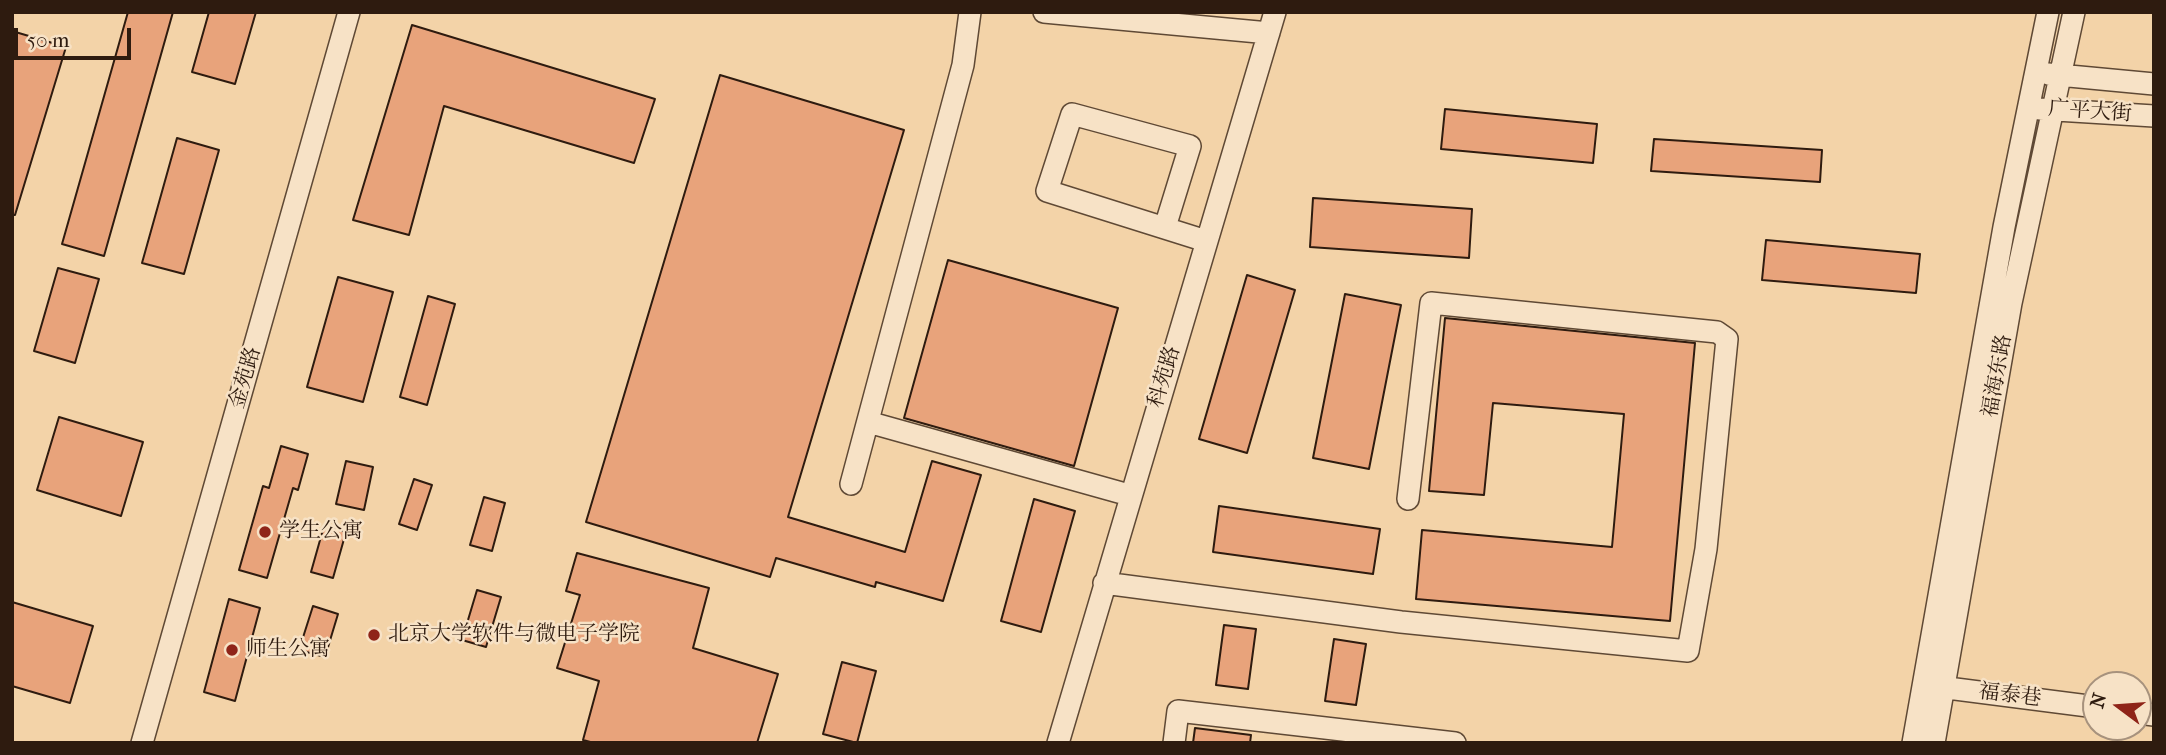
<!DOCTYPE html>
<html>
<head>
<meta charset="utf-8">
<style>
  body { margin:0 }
  #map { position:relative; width:2166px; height:755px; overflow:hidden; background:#f3d3a8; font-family:"IM FELL French Canon",serif }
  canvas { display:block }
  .frame { position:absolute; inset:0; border:14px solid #2e1b0f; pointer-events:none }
  .north { position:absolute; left:2082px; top:671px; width:70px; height:70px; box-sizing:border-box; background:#f7e2c6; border:2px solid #a7927d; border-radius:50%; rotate:286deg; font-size:19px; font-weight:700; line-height:28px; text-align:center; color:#2e1b0f }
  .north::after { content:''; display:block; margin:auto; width:24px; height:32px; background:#8f2418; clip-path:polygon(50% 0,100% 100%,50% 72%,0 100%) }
  .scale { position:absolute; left:14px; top:28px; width:117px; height:32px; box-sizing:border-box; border:4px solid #2e1b0f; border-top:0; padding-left:9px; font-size:21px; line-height:24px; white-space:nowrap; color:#2e1b0f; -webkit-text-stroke:5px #f7e2c6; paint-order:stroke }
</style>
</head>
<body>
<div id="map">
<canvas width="2166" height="755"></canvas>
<div class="frame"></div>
<div class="north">N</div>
<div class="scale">50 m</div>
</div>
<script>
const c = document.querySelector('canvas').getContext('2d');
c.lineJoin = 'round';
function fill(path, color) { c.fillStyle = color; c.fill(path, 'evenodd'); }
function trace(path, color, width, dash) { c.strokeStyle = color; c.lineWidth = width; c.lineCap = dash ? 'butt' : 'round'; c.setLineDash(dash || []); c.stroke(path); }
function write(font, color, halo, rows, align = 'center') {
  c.font = font + ' "IM FELL French Canon","Noto Serif SC",serif'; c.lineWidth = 5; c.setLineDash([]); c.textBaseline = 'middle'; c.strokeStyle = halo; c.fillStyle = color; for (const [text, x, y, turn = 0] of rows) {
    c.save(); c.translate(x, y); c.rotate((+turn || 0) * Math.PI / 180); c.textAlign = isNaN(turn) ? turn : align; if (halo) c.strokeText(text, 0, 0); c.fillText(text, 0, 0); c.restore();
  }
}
const building = new Path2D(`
  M128 12H173L104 256 62 244Z
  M209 12H256L235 84 192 72Z
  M412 25 655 99 634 163 444 106 409 235 353 220Z
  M12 31 66 47 15 215H12Z
  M720 75 904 130 788 517 905 552 932 461 981 475 943 601 876 582 875 587 776 558 770 577 586 522Z
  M1445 109 1597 124 1593 163 1441 149Z
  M177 138 219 150 184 274 142 263Z
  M1654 139 1822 150 1820 182 1651 171Z
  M1313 198 1472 209 1469 258 1310 247Z
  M1766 240 1920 254 1916 293 1762 280Z
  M948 260 1118 308 1074 466 904 418Z
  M58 268 99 279 75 363 34 351Z
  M1247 275 1295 290 1247 453 1199 439Z
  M338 277 393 292 363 402 307 387Z
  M1345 294 1401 305 1369 469 1313 458Z
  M428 296 455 304 427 405 400 397Z
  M1445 318 1695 343 1670 621 1416 599 1422 530 1612 547 1624 414 1493 403 1484 495 1429 491Z
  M59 417 143 442 121 516 37 490Z
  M281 446 308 454 298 490 293 488 267 578 239 570 263 486 269 488Z
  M346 461 373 467 364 510 336 504Z
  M414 479 432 485 417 530 399 524Z
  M484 497 505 503 492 551 470 545Z
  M1034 499 1075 511 1041 632 1001 621Z
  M1219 506 1380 529 1373 574 1213 552Z
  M324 526 346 532 333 578 311 572Z
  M577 553 709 588 693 648 778 674 757 743H594L583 740 599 681 557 668 580 595 566 591Z
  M477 590 501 597 486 647 462 640Z
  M229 599 260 608 235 701 204 692Z
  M12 602 93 626 70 703 12 686Z
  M313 606 338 614 325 657 299 650Z
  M1224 625 1256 629 1248 689 1216 685Z
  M1334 639 1366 644 1356 705 1325 701Z
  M842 662 876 671 857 743 823 734Z
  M1195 728 1251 735 1250 743H1193Z`);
const minor = new Path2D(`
  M1044 12 1269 33
  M2048 74 2154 84
  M2040 109 2154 116
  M1165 227 1190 146 1072 114 1047 191 1206 241
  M868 422 1129 495
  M851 484 963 65 970 12
  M1104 583 1401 622 1688 651 1706 549 1727 339 1717 332 1431 303 1408 499
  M1932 686 2096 707
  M2138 713 2154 715
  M142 743 349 12
  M1058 743 1275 12
  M1174 743 1178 711 1455 743
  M1913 743 2004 227 2048 12
  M1934 743 2011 303 2074 12`);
const markers = [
  [265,532,7,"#8f2418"],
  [374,635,7,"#8f2418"],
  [232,650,7,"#8f2418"]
];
const streetNames = [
  ["广平大街",2090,112,4],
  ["福海东路",1998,376,-80],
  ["科苑路",1165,377,-73],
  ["金苑路",246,378,-74],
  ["福泰巷",2010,696,7]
];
const poiNames = [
  ["学生公寓",279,532],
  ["北京大学软件与微电子学院",388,635],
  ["师生公寓",246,650]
];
fill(building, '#e8a37b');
trace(building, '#2e1b0f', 2);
trace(minor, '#5f4935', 24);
trace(minor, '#f7e2c6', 21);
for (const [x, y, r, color] of markers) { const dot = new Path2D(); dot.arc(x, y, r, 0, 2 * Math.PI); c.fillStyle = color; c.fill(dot); trace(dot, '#f7e2c6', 2.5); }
write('21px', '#2e1b0f', '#f7e2c6', streetNames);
write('21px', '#2e1b0f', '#f7e2c6', poiNames, 'left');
</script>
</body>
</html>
